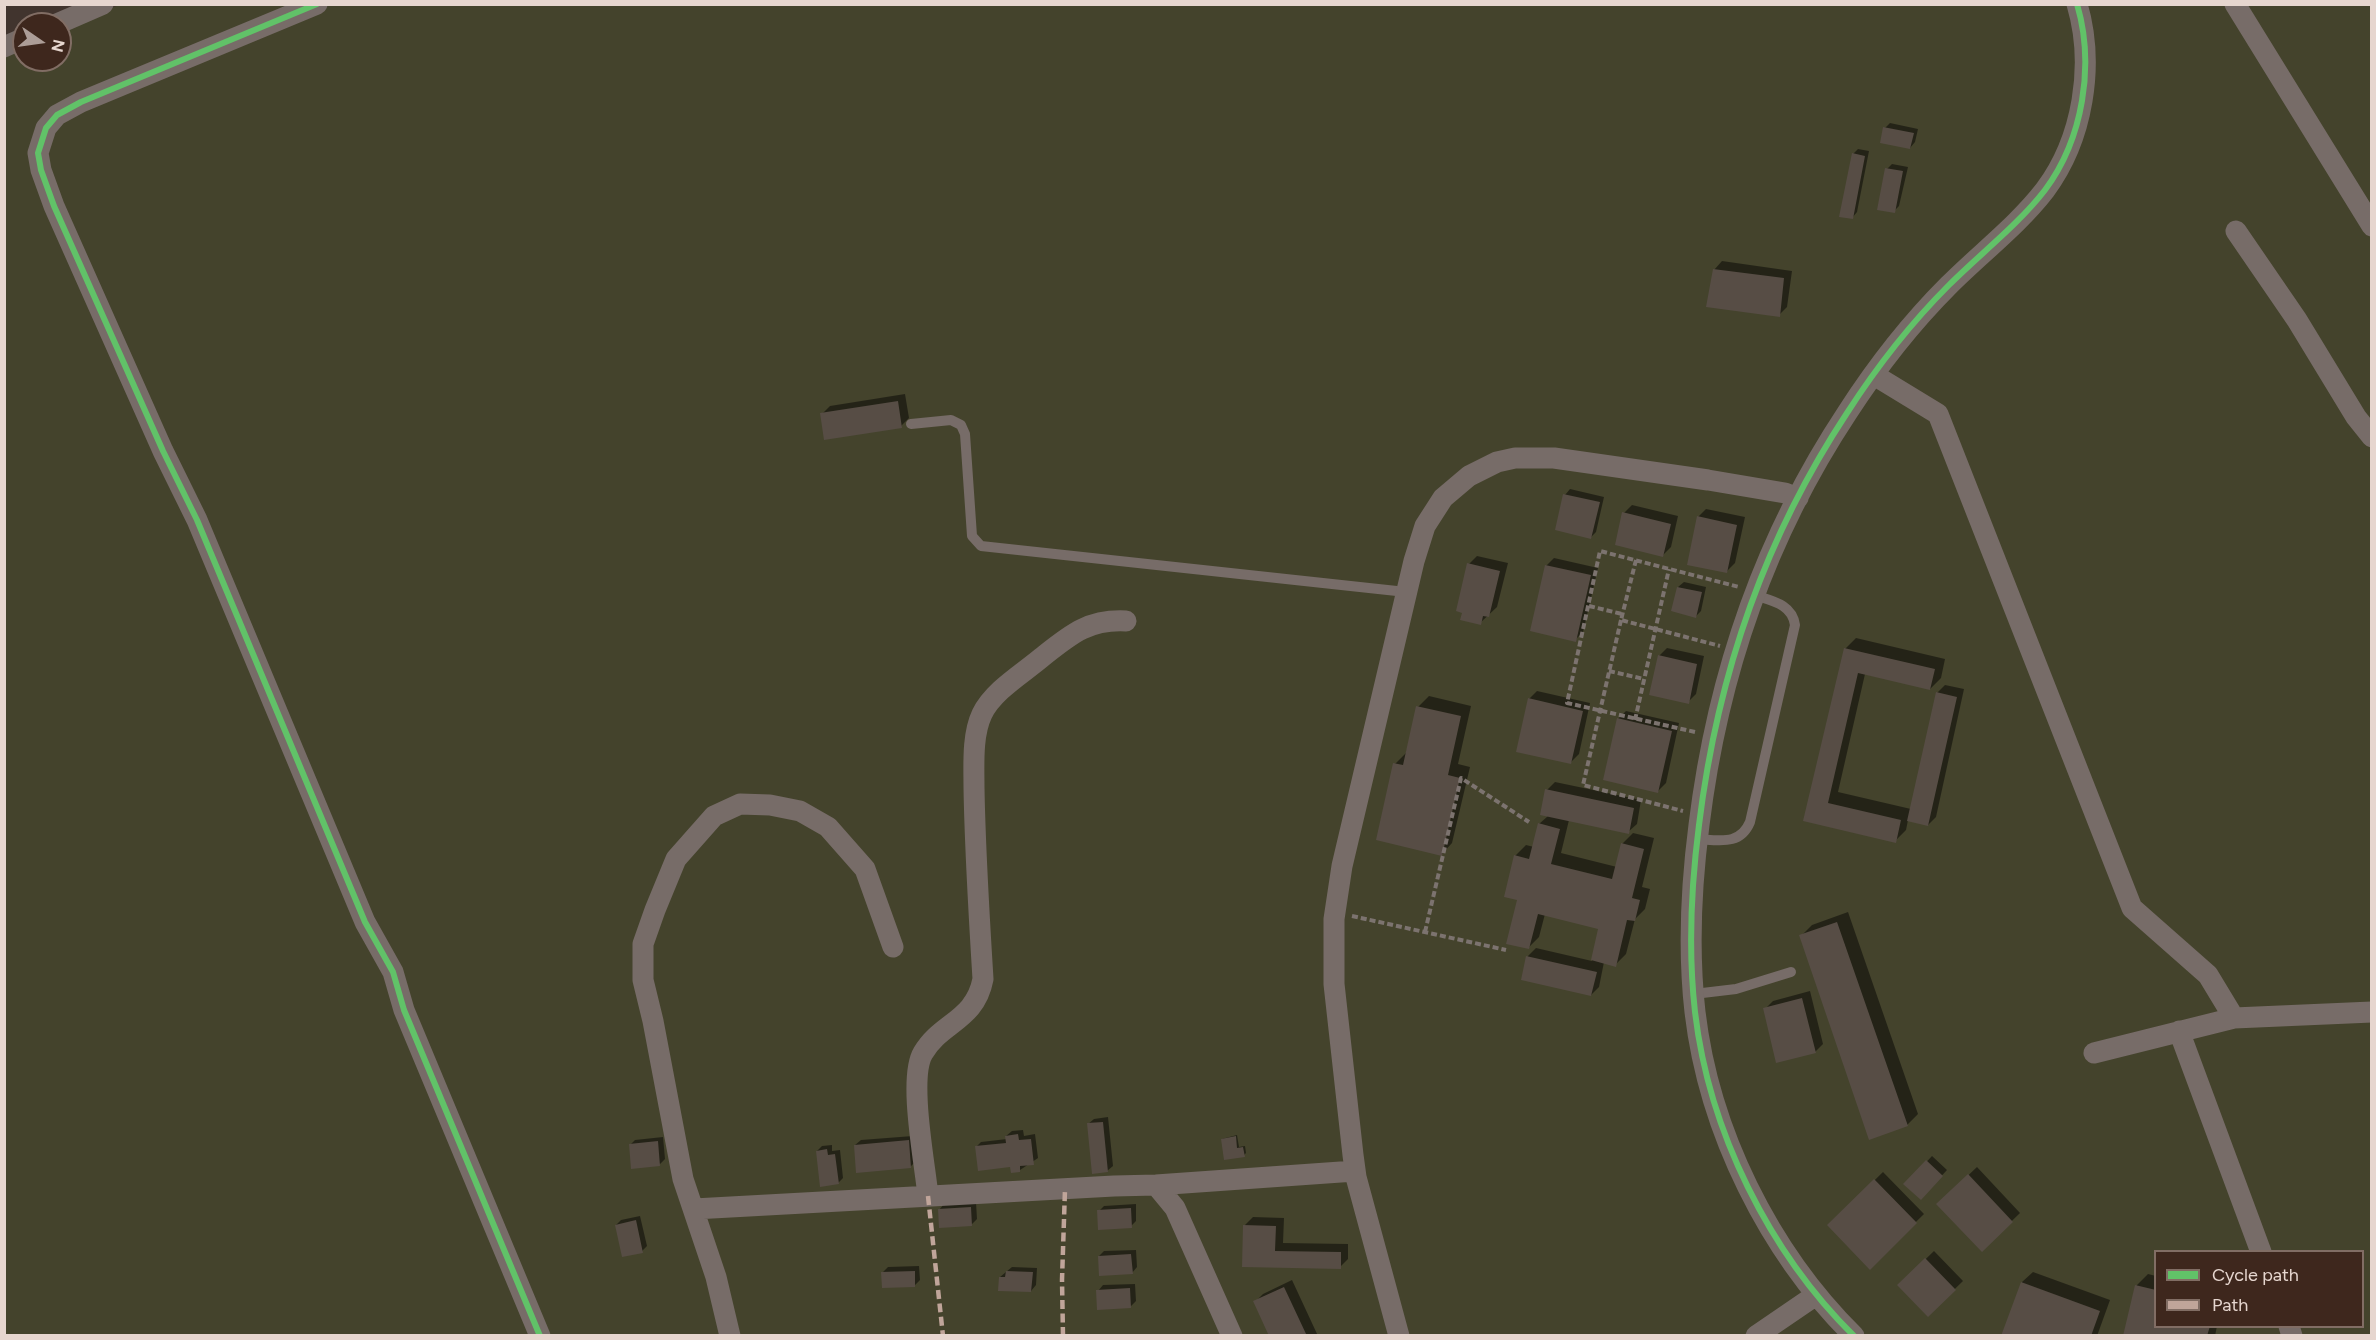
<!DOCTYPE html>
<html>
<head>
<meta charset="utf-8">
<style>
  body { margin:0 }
  #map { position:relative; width:2376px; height:1340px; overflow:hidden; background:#41342e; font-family:Figtree,sans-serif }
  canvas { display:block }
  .frame { position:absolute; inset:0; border:6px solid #e6d6cf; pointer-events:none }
  .legend { position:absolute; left:2154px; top:1250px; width:210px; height:78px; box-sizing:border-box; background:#3e271d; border:2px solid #816d64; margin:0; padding:8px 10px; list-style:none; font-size:18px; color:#e6d6cf }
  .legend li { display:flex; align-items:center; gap:12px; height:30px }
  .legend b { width:30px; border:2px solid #816d64 }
  .north { position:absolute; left:12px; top:12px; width:60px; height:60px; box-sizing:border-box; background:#3e271d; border:2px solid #816d64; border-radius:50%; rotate:103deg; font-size:16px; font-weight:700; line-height:24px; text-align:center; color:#e6d6cf }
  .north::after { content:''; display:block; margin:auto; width:21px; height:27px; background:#ac9d97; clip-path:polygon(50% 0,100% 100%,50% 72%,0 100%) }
</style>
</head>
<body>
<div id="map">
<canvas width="2376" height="1340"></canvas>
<div class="frame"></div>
<ul class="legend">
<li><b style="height:8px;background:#61c268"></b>Cycle path</li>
<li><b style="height:8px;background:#c0a59a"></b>Path</li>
</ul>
<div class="north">N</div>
</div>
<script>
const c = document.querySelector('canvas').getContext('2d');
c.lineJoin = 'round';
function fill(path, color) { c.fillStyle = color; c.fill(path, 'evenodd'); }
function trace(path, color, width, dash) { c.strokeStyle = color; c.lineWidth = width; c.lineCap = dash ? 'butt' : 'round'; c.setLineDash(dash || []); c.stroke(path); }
const green = new Path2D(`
  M121 4 2371 5V1335H5L4 53 24 45V60H60V30ZM2156 1252H2362V1326H2156Z`);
const shadow = new Path2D(`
  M1890 123 1918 129 1915 142 1910 148 1885 128Z
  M1858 149 1869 151 1857 212 1852 218 1853 154Z
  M1892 164 1908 167 1899 206 1894 211 1887 169Z
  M1722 261 1792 271 1787 307 1779 315 1714 270Z
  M905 394 909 418 901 426 822 414 830 406Z
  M1570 489 1604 497 1596 532 1591 537 1565 495Z
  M1632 505 1678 516 1671 547 1663 555 1624 513Z
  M1706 509 1745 517 1735 563 1727 571 1698 517Z
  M1477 556 1508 563 1497 607 1480 623 1469 564Z
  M1554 558 1598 568 1583 632 1575 640 1546 566Z
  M1684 582 1706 587 1701 611 1696 616 1678 587Z
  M1856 638 1945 659 1941 678 1930 689 1865 674 1838 792 1911 809 1937 693 1945 685 1964 689 1936 817 1928 825 1908 820 1906 830 1895 841 1805 820 1845 649Z
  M1667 648 1704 656 1696 694 1688 702 1659 656Z
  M1537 691 1590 703 1579 754 1571 762 1529 699Z
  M1429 696 1471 706 1458 764 1470 767 1452 843 1442 854 1395 764 1406 753 1418 707Z
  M1626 711 1679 723 1666 783 1658 791 1618 719Z
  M1555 782 1641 800 1637 824 1628 832 1569 820 1561 853 1617 867 1622 844 1633 833 1654 838 1642 887 1650 889 1645 909 1635 919 1626 954 1615 965 1604 962 1599 987 1591 995 1523 979 1528 956 1536 948 1592 961 1600 927 1545 914 1539 937 1528 948 1518 899 1515 856 1526 845 1534 847 1539 824 1548 816 1547 790Z
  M1848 912 1918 1114 1907 1125 1801 936 1812 925Z
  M1810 991 1823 1044 1815 1052 1765 1009 1773 1001Z
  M1108 1117 1113 1166 1107 1171 1088 1124 1094 1119Z
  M1023 1130 1024 1136 1035 1134 1038 1158 1020 1170 976 1147 981 1142 1007 1139 1006 1136 1012 1131Z
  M1237 1135 1239 1147 1245 1146 1246 1153 1244 1155 1222 1139Z
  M913 1136 915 1162 910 1167 855 1145 861 1140Z
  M663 1137 665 1159 660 1164 630 1145 635 1140Z
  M832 1145V1151L840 1150 843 1178 838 1183 817 1151 822 1146Z
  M1932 1156 1947 1170 1921 1198 1906 1184Z
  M1977 1167 2020 1213 1982 1250 1938 1204Z
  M1883 1172 1924 1214 1870 1267 1829 1225Z
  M976 1202 977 1219 972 1224 939 1210 944 1204Z
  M1136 1204V1221L1131 1226 1099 1211 1104 1206Z
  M640 1216 647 1246 642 1251 616 1225 621 1220Z
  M1253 1217 1284 1218 1283 1243 1348 1244V1259L1340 1267 1244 1266 1245 1225Z
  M1136 1250 1137 1267 1132 1273 1099 1256 1104 1251Z
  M1934 1251 1963 1281 1928 1315 1899 1285Z
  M919 1266 920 1280 915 1285 883 1272 888 1267Z
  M1012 1267 1037 1268 1036 1285 1031 1291 1000 1277Z
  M2033 1272 2110 1300 2097 1336H2002L2022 1282Z
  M2148 1274 2156 1276V1326H2217L2215 1336H2124L2137 1285Z
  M1292 1280 1318 1336H1270L1255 1302 1263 1294Z
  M1135 1284 1136 1301 1131 1306 1098 1291 1103 1285Z`);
const building = new Path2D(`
  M1883 127 1914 133 1910 149 1880 143Z
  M1852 153 1865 156 1853 219 1839 217Z
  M1885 168 1903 171 1895 213 1877 210Z
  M1713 269 1784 278 1780 317 1706 307Z
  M898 401 902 428 824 440 820 413Z
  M1563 494 1600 502 1591 539 1555 530Z
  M1622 512 1671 524 1663 557 1615 545Z
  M1697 516 1737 525 1727 573 1687 565Z
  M1467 563 1500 571 1489 617 1483 616 1481 625 1460 620 1462 613 1456 611Z
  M1545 565 1591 575 1576 642 1530 631Z
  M1677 587 1702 592 1696 618 1671 611Z
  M1844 648 1935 669 1930 690 1858 673 1828 803 1901 820 1896 843 1803 821Z
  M1658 655 1697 664 1689 704 1649 695Z
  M1936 692 1957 697 1928 826 1907 821Z
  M1528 698 1583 711 1571 764 1516 752Z
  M1416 706 1461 716 1448 775 1460 778 1442 856 1376 840 1393 763 1403 765Z
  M1617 718 1672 731 1658 793 1603 780Z
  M1545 789 1634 808 1629 834 1540 815Z
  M1538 823 1560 829 1551 864 1612 879 1621 843 1644 849 1632 898 1640 900 1635 921 1627 920 1616 967 1591 960 1598 929 1538 914 1529 949 1506 944 1517 900 1504 897 1514 855 1529 859Z
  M1837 922 1908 1126 1869 1140 1799 935Z
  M1526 956 1597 972 1591 996 1521 980Z
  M1802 998 1816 1053 1776 1063 1763 1008Z
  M1103 1122 1108 1172 1092 1174 1087 1123Z
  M1018 1134 1019 1140 1031 1139 1034 1165 1020 1166V1172L1011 1173 1010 1167 978 1171 975 1146 1006 1143 1005 1136Z
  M1236 1136 1237 1148 1243 1147 1245 1157 1224 1160 1221 1139Z
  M909 1140 911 1168 856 1173 854 1145Z
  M658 1141 660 1166 631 1169 629 1144Z
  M827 1149 828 1155 835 1154 839 1184 820 1187 816 1151Z
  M1926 1160 1943 1176 1921 1200 1903 1184Z
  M1968 1174 2013 1222 1982 1252 1936 1204Z
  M1874 1179 1917 1223 1870 1270 1827 1225Z
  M971 1207 972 1226 939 1228 938 1209Z
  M1131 1208 1132 1228 1098 1230 1097 1210Z
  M636 1220 643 1253 622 1257 615 1225Z
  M1243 1225 1276 1226 1275 1251 1341 1252V1269L1242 1267Z
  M1131 1254 1133 1274 1099 1276 1098 1256Z
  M1925 1258 1956 1290 1928 1317 1897 1285Z
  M915 1271V1287L882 1288 881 1272Z
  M1006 1271 1033 1272 1031 1292 998 1291 999 1277H1005Z
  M2021 1282 2100 1311 2091 1336H2001Z
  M2135 1285 2156 1290V1326H2210L2207 1336H2123Z
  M1284 1287 1307 1336H1269L1253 1301Z
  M1130 1288 1131 1308 1097 1310 1096 1290Z`);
const path = new Path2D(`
  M1636 560 1621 620 1720 646
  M1589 606 1622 614
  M1621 620 1583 785 1683 811
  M1609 671 1644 679
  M1635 720 1669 569
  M1695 732 1567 703 1600 551 1739 587
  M1352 916 1506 950
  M1425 932 1461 778 1529 822`);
const service = new Path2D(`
  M911 424 951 420 961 425 965 434 972 536 981 546 1406 592
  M1697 839C1719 840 1740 846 1750 822L1795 625C1792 604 1772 601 1754 595
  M1694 994 1736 989 1791 972`);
const minor = new Path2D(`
  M317 4 81 102 57 115 46 128 38 153 41 170 54 206 163 451 197 520 365 922 393 972 404 1010 540 1336
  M2235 4 2372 226
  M57 24 103 4
  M4 47 24 38
  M2236 231 2297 320 2356 417 2372 437
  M1874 375 1938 414 2132 908 2208 975 2234 1018
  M2179 1031 2261 1252
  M2094 1053 2234 1018 2372 1012
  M1156 1185 1175 1208 1232 1336
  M928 1196C925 1164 908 1078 923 1053 941 1022 975 1021 983 979 979 915 975 851 974 787 974 765 972 735 982 714 993 691 1022 674 1041 658 1070 635 1088 619 1126 621
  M694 1209 1114 1186 1156 1185 1355 1171
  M2289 1326 2292 1336
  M730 1336 716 1277 683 1179 653 1021 643 980V944L655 910 676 859 714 816 740 804 770 805 800 811 828 827 865 869 893 947
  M1399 1336 1356 1177 1353 1155 1334 984V919L1342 866 1414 561 1425 526 1443 498 1469 476 1497 462 1515 458H1554L1708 480 1785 493 1798 498
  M1756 1336 1816 1295
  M1854 1336C1769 1252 1709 1131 1695 1012 1688 950 1691 887 1699 825 1717 678 1765 537 1847 413 1876 368 1911 323 1949 285 1981 253 2018 225 2045 190 2083 139 2095 65 2077 4`);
const quiet = new Path2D(`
  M928 1196 943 1336
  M1063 1336 1062 1280 1065 1189`);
const cycleway = new Path2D(`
  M317 4 81 102 57 115 46 128 38 153 41 170 54 206 163 451 197 520 365 922 393 972 404 1010 540 1336
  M1854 1336C1769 1252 1709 1131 1695 1012 1688 950 1691 887 1699 825 1717 678 1765 537 1847 413 1876 368 1911 323 1949 285 1981 253 2018 225 2045 190 2083 139 2095 65 2077 4`);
fill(green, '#44432c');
fill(shadow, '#0007');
fill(building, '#574d45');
trace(path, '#7c736f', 4, [6, 3]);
trace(service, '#776c68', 10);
trace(minor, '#776c68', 21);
trace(quiet, '#c0a59a', 4.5, [9, 4.5]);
trace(cycleway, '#61c268', 6);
</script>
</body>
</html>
